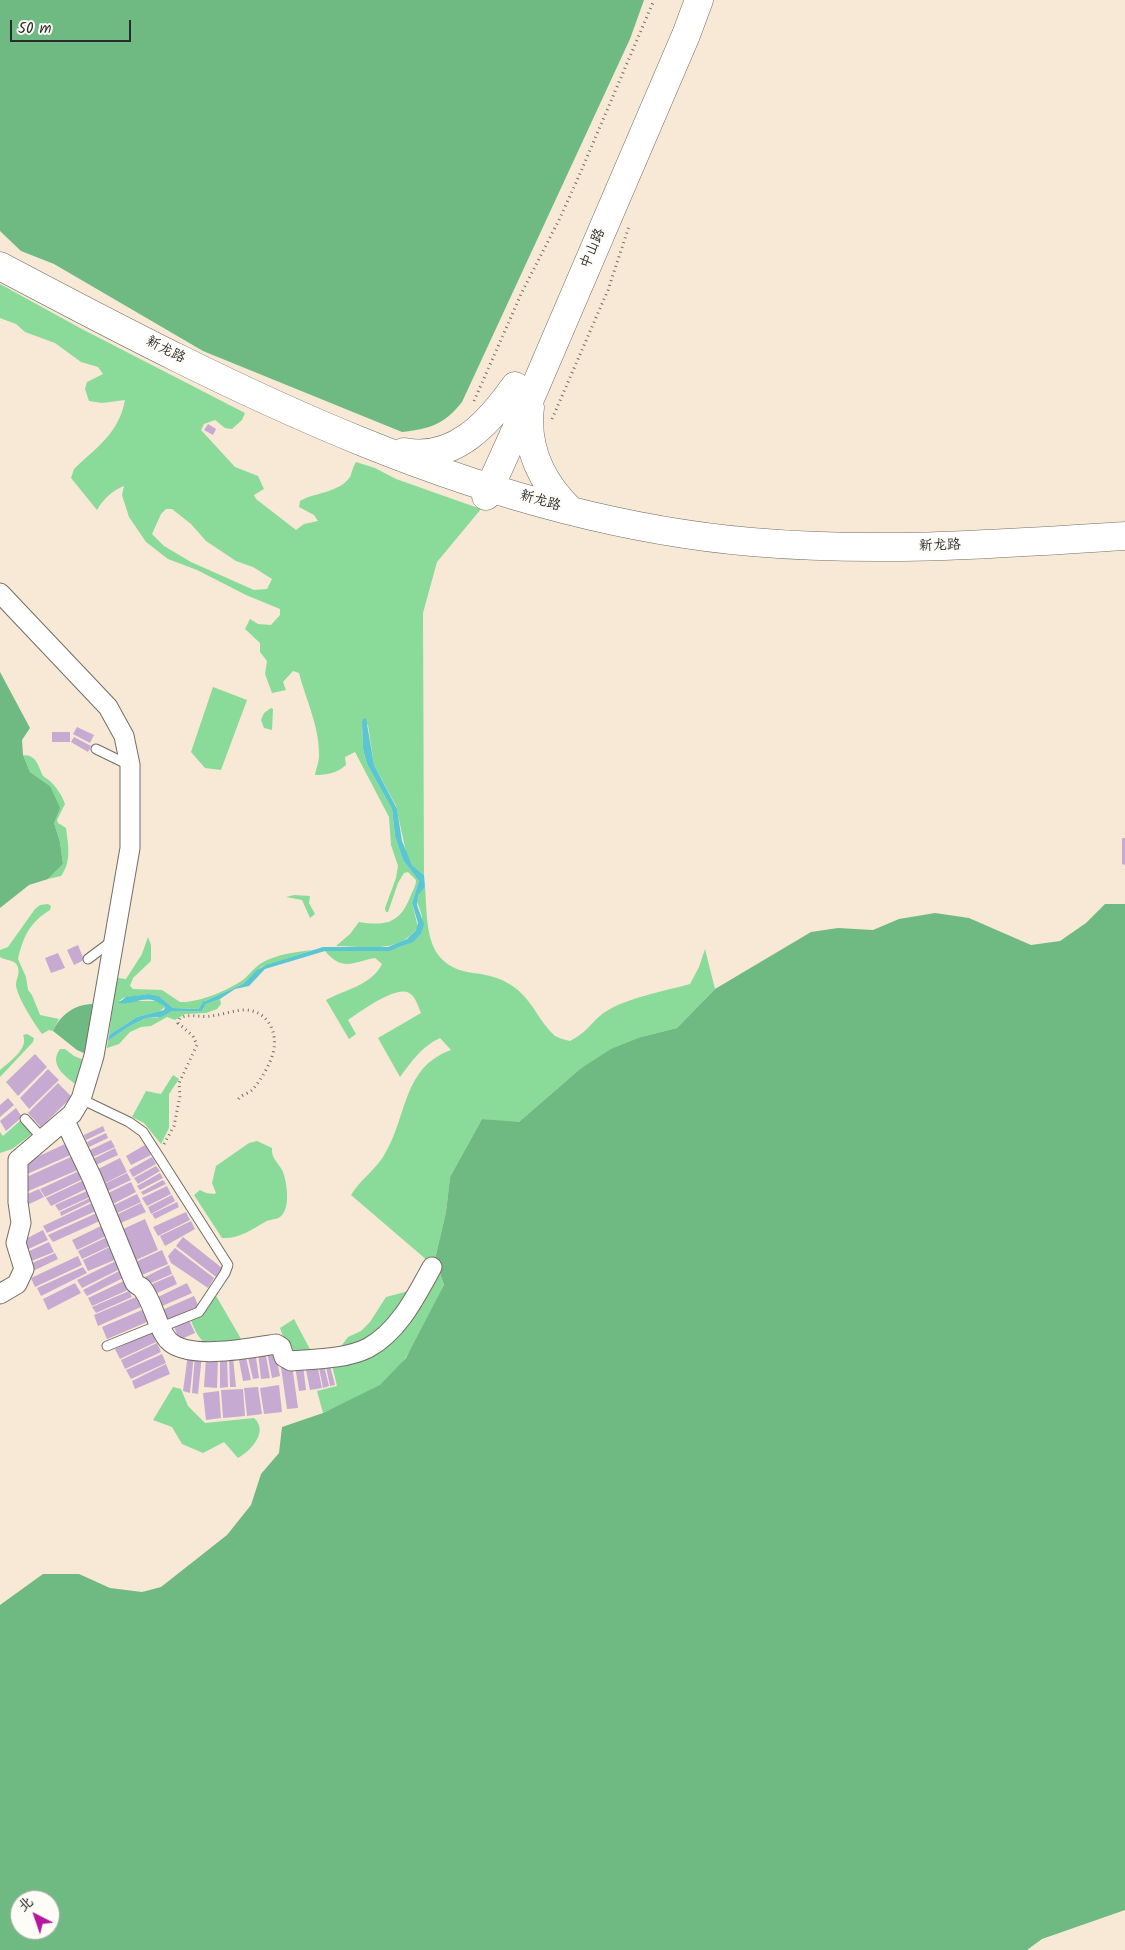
<!DOCTYPE html>
<html>
<head>
<meta charset="utf-8">
<style>
  body { margin:0 }
  #map { position:relative; width:1125px; height:1950px; overflow:hidden; background:#f7e9d5; font-family:Kalam,"LXGW WenKai TC",sans-serif }
  canvas { display:block }
  .north { position:absolute; left:10px; top:1890px; width:50px; height:50px; box-sizing:border-box; background:#fdfcf7; border:1px solid #a9a8a5; border-radius:50%; rotate:319deg; font-size:14px; font-weight:700; line-height:20px; text-align:center; color:#2b2b2b }
  .north::after { content:''; display:block; margin:auto; width:18px; height:22px; background:#b5179e; clip-path:polygon(50% 0,100% 100%,50% 72%,0 100%) }
  .scale { position:absolute; left:10px; top:20px; width:121px; height:22px; box-sizing:border-box; border:2px solid #2b2b2b; border-top:0; padding-left:6px; font-size:15px; line-height:18px; white-space:nowrap; color:#2b2b2b; -webkit-text-stroke:4px #fdfcf7; paint-order:stroke }
</style>
</head>
<body>
<div id="map">
<canvas width="1125" height="1950"></canvas>
<div class="north">北</div>
<div class="scale">50 m</div>
</div>
<script>
const c = document.querySelector('canvas').getContext('2d');
c.lineJoin = 'round';
function fill(path, color) { c.fillStyle = color; c.fill(path, 'evenodd'); }
function trace(path, color, width, dash) { c.strokeStyle = color; c.lineWidth = width; c.lineCap = dash ? 'butt' : 'round'; c.setLineDash(dash || []); c.stroke(path); }
function write(font, color, halo, rows, align = 'center') {
  c.font = font + ' Kalam,"LXGW WenKai TC",sans-serif'; c.lineWidth = 4.5; c.setLineDash([]); c.textBaseline = 'middle'; c.strokeStyle = halo; c.fillStyle = color; for (const [text, x, y, turn = 0] of rows) {
    c.save(); c.translate(x, y); c.rotate((+turn || 0) * Math.PI / 180); c.textAlign = isNaN(turn) ? turn : align; if (halo) c.strokeText(text, 0, 0); c.fillText(text, 0, 0); c.restore();
  }
}
const green = new Path2D(`
  M0 284 80 328 245 413 242 420 232 429 225 428 215 420 204 424 201 430 235 467 258 476 264 489 254 495 256 499 296 530 304 524 318 521 314 515 299 507 300 501C315 492 339 493 350 477 352 473 353 466 356 462L375 468 396 479 481 509 437 562 423 613 424 875 412 865 406 852 396 806 374 765 368 725 362 722 363 749 367 764 392 809 395 836 403 860 419 881 412 903 418 927C398 955 365 946 336 946L350 934 359 922C386 926 400 924 411 895 413 890 416 886 416 880L408 872 404 873 398 883 388 912H386L385 908 396 878 398 866 391 845 389 817 355 752 345 757 346 765C337 773 327 775 315 775 316 769 319 762 319 756 320 728 306 700 299 673L293 671 283 682 286 690 272 693 265 674 267 661 260 652V643L245 629 250 619 258 624 271 625 280 615V609L246 595 197 570 168 559 146 542 129 517 122 495 124 486C113 490 103 499 97 510L71 478 74 469C97 447 119 433 125 400L102 403 89 401 85 389 87 382 103 374 98 367 81 362 55 343 25 332 16 324 0 318ZM166 509H172L191 524 206 541 236 561 253 567 272 579 267 589 254 590 191 562 164 546 152 534 161 514Z
  M213 687 247 700 221 770 205 768 191 752Z
  M271 708 273 709 272 730 264 728 261 720 264 713Z
  M23 755C37 755 38 766 43 776 45 778 48 779 50 781 56 787 62 795 65 804L57 820 58 823 66 828C68 845 72 861 61 876L48 879 63 864 60 842 54 823 50 786 30 772Z
  M425 887C428 926 424 966 473 973 491 975 505 979 519 991 533 1003 541 1024 555 1036 559 1038 565 1040 570 1041 588 1032 591 1022 605 1012 626 998 665 991 690 984L699 967 705 949 715 989 677 1028 641 1037 580 1069 518 1123 482 1119 450 1177 446 1212 435 1259 444 1285C429 1317 409 1365 379 1386 363 1397 341 1404 323 1413L317 1391 337 1386 331 1361 368 1353 428 1261 351 1195C360 1180 374 1171 383 1157 408 1119 401 1068 451 1050L440 1038C421 1047 412 1061 400 1077L378 1038 421 1013C418 1006 416 997 409 993 396 985 360 1012 348 1020L356 1034 349 1039 326 1000C344 990 372 985 382 964L375 958C353 962 343 972 325 951 359 946 393 961 421 934 422 928 422 922 422 917 420 903 410 899 425 887Z
  M294 895 310 896 309 903 315 914 310 918 302 900 286 897Z
  M48 904 51 906 50 910C30 922 23 937 18 959L26 977 28 990 32 995 40 1015 59 1019 53 1031 49 1030 42 1034C34 1023 17 997 16 985 16 978 21 973 17 965 13 959 6 961 0 957V950L8 947 35 909 40 905Z
  M148 937 151 945V961L133 978 130 986 133 989 162 990 180 1002C199 1003 228 990 243 980 249 975 254 968 260 964 276 954 295 952 313 950L261 967 243 984 205 1001 200 1009 173 1008 159 996 149 994 123 998 119 1001H158L165 1007 160 1011 137 1017 109 1035 117 969 118 978 126 979 142 954Z
  M220 999 221 1004 217 1009 206 1013 185 1014 175 1020 167 1017 151 1026 141 1027 130 1032 119 1044 107 1048 108 1041 128 1027 146 1018H157L171 1011H202L206 1004Z
  M27 1034 34 1038 33 1042 0 1077V1070C9 1062 29 1049 23 1035Z
  M60 1049H65L74 1056 84 1060 78 1086C66 1077 48 1065 60 1049Z
  M173 1075 179 1079 169 1094V1128L161 1144 144 1123 132 1117 146 1091 161 1094Z
  M21 1120 32 1134 12 1149 0 1153V1132L3 1136Z
  M257 1141 272 1148C271 1159 279 1163 283 1172 287 1183 291 1209 280 1217 276 1220 269 1219 265 1222 251 1230 238 1239 222 1238L194 1195 200 1190 206 1193 214 1194 216 1193 212 1183 216 1166 249 1143Z
  M412 1287 380 1334 339 1349 348 1337 361 1331 370 1322 386 1297 405 1292Z
  M215 1294 244 1344C210 1344 203 1353 190 1318Z
  M294 1319 313 1355H294L285 1342 280 1328Z
  M173 1387 181 1389 188 1406 205 1423 254 1418C269 1431 251 1451 238 1458L224 1442 203 1453 182 1444 172 1427 153 1420Z`);
const forest = new Path2D(`
  M0 0H644L630 39 462 402C444 425 429 429 402 432L203 351 54 264 21 251 0 231Z
  M0 672 30 728 22 740 23 755 30 772 50 786 60 808 54 823 60 842 63 864 48 879 29 885 0 908Z
  M1105 904H1125V1910L1042 1939 1027 1950H0V1605L43 1574H79L110 1588 142 1592 161 1587 227 1535 251 1505 261 1474 279 1453 282 1427 323 1413 380 1385 406 1358 444 1285 435 1259 446 1212 450 1177 482 1119 519 1122 580 1069 611 1049 641 1037 677 1028 715 989 811 932 838 928 873 930 899 919 935 913 969 918 1031 945 1060 941 1086 923ZM20 1900H50V1930H20Z
  M94 1004 86 1054 77 1050 53 1031C61 1014 75 1004 94 1004Z`);
const water = new Path2D(`
  M366 718 374 765 397 809 402 841 412 865 424 875 425 887 418 895 417 905 424 924 421 934 413 942 389 951H325L265 969 249 986 235 989 220 999 206 1004 202 1011H172L161 1017 146 1018 128 1027 108 1041 109 1035 137 1017 164 1010 165 1007C146 991 136 1006 118 1003L126 997 149 994 159 996 173 1008 199 1009 203 1002 243 984 257 970 266 965 323 947H388L407 939 416 930 418 923 412 903 419 881 403 860 395 836 392 809 367 764 363 749 362 722 363 719Z`);
const building = new Path2D(`
  M208 424 216 429 213 435 204 430Z
  M77 727 94 735 90 743 73 734Z
  M52 732H70V742H52Z
  M74 737 91 746 88 752 71 742Z
  M1122 838H1125V865L1122 864Z
  M78 945 84 960 74 965 67 950Z
  M58 953 65 968 51 973 45 958Z
  M35 1054 47 1067 18 1096 6 1082Z
  M48 1069 59 1080 29 1109 20 1098Z
  M58 1083 72 1097 41 1127 28 1113Z
  M8 1098 14 1105 0 1117V1105Z
  M16 1108 22 1117 6 1131 0 1121Z
  M103 1126 105 1131 86 1140 84 1135Z
  M106 1133 108 1138 89 1147 87 1142Z
  M111 1140 115 1147 91 1158 88 1151Z
  M67 1143 73 1154 25 1175 20 1165Z
  M145 1145 151 1155 131 1165 126 1156Z
  M115 1148 118 1155 96 1165 93 1159Z
  M73 1156 80 1169 26 1192 20 1180Z
  M152 1157 156 1164 133 1177 129 1170Z
  M120 1158 127 1172 105 1183 98 1169Z
  M156 1166 160 1171 138 1184 134 1178Z
  M79 1171 83 1179 45 1197 40 1189Z
  M127 1173 131 1180 108 1191 104 1184Z
  M160 1173 163 1178 140 1190 137 1186Z
  M84 1180 88 1188 51 1206 46 1198Z
  M163 1180 166 1184 143 1195 141 1192Z
  M131 1182 136 1192 107 1207 102 1196Z
  M167 1186 171 1194 147 1206 142 1198Z
  M39 1189 44 1197 25 1206 21 1197Z
  M89 1190 92 1196 59 1211 55 1205Z
  M137 1194 141 1202 111 1216 108 1208Z
  M172 1195 175 1201 151 1214 148 1207Z
  M92 1197 94 1200 61 1216 60 1212Z
  M94 1202 98 1210 47 1233 43 1226Z
  M177 1202 179 1207 155 1219 152 1214Z
  M141 1203 146 1212 116 1225 112 1217Z
  M99 1212 102 1220 53 1242 48 1235Z
  M186 1212 190 1220 158 1236 153 1227Z
  M145 1219 158 1250 134 1261 121 1230Z
  M191 1221 195 1229 165 1246 160 1236Z
  M103 1225 108 1235 77 1250 72 1240Z
  M43 1230 48 1240 24 1251 20 1242Z
  M107 1237 112 1245 82 1259 78 1251Z
  M183 1237 222 1268 216 1277 176 1246Z
  M49 1242 54 1252 29 1262 25 1253Z
  M112 1246 117 1259 88 1271 83 1260Z
  M175 1248 214 1278 208 1288 171 1263 168 1256Z
  M162 1250 168 1264 137 1277 131 1264Z
  M55 1253 58 1259 33 1271 30 1264Z
  M78 1256 82 1265 35 1287 31 1278Z
  M118 1260 122 1268 82 1288 77 1280Z
  M169 1265 172 1274 149 1284 145 1277Z
  M83 1267 87 1273 41 1296 37 1288Z
  M123 1269 125 1277 87 1296 83 1290Z
  M173 1275 177 1284 155 1294 150 1285Z
  M126 1280 130 1289 92 1306 88 1298Z
  M75 1283 81 1293 48 1310 43 1299Z
  M187 1283 192 1293 160 1307 156 1298Z
  M129 1291 132 1297 96 1313 92 1307Z
  M194 1296 199 1307 167 1320 162 1310Z
  M136 1297 141 1307 98 1326 94 1315Z
  M142 1310 147 1322 107 1339 102 1327Z
  M189 1320 195 1333 179 1340 174 1326Z
  M152 1332 156 1342 120 1359 115 1349Z
  M157 1343 161 1352 125 1369 121 1360Z
  M275 1350 280 1376 272 1378 267 1352Z
  M255 1351 259 1378 253 1379 247 1353Z
  M265 1351 270 1378 261 1379 258 1352Z
  M245 1353 251 1380 243 1381 238 1355Z
  M162 1354 166 1363 131 1379 126 1370Z
  M188 1354H194L190 1393 183 1391Z
  M195 1355H202L198 1394 192 1393Z
  M206 1358H218L217 1388 204 1387Z
  M220 1358H227L228 1387 220 1388Z
  M229 1358H233L236 1387H230Z
  M323 1362 329 1386 323 1388 318 1363Z
  M325 1362H329L335 1385 330 1386Z
  M166 1364 170 1374 135 1389 132 1381Z
  M317 1364 322 1388 310 1390 305 1365Z
  M292 1365 298 1408 287 1409 281 1367Z
  M303 1365 306 1390 299 1391 295 1366Z
  M279 1385 282 1412 264 1414 260 1388Z
  M258 1387 262 1414 247 1416 244 1388Z
  M243 1389 245 1416 223 1418 221 1390Z
  M219 1391 221 1418 206 1420 203 1393Z`);
const path = new Path2D(`
  M474 401 522 292 559 220 579 176 654 0
  M552 419 608 290 629 226
  M164 1144 174 1126 180 1096 179 1083 197 1045 193 1036 178 1023 180 1018C190 1013 201 1018 211 1016 222 1015 234 1010 245 1010 265 1010 277 1029 274 1048 273 1060 261 1080 253 1089 249 1094 241 1094 238 1100`);
const lane = new Path2D(`
  M96 749 129 765
  M88 959 112 941
  M81 1099 129 1122 143 1132 228 1265 225 1273 199 1312 159 1328 154 1327 107 1346
  M25 1119 43 1139`);
const street = new Path2D(`
  M0 593 108 707 124 736 130 765V848L94 1056 81 1099 72 1114 18 1160V1202L21 1223 16 1243 24 1269 17 1284 0 1294
  M65 1121 92 1178 134 1281C136 1286 139 1285 142 1288 154 1303 156 1326 168 1340 187 1361 251 1348 276 1344L281 1347 284 1357 291 1361C315 1359 346 1359 368 1348 399 1331 416 1296 432 1267`);
const primary = new Path2D(`
  M0 266C236 391 482 519 752 542 877 553 1000 544 1125 536
  M530 407C525 448 542 483 571 511
  M404 452C454 462 489 423 515 386
  M486 496 533 392 686 35 699 0`);
const streetNames = [
  ["中山路",594,249,-67],
  ["新龙路",165,351,27],
  ["新龙路",540,502,16],
  ["新龙路",940,547,-2]
];
fill(green, '#8ada9a');
fill(forest, '#6fba82');
fill(water, '#5ac6d1');
fill(building, '#c6aad2');
trace(lane, '#726e66', 11);
trace(street, '#726e66', 21);
trace(primary, '#726e66', 29);
trace(path, '#726e66', 3, [1, 4]);
trace(lane, '#fff', 9);
trace(street, '#fff', 19);
trace(primary, '#fff', 28);
write('14px', '#2b2b2b', '#fdfcf7', streetNames);
</script>
</body>
</html>
